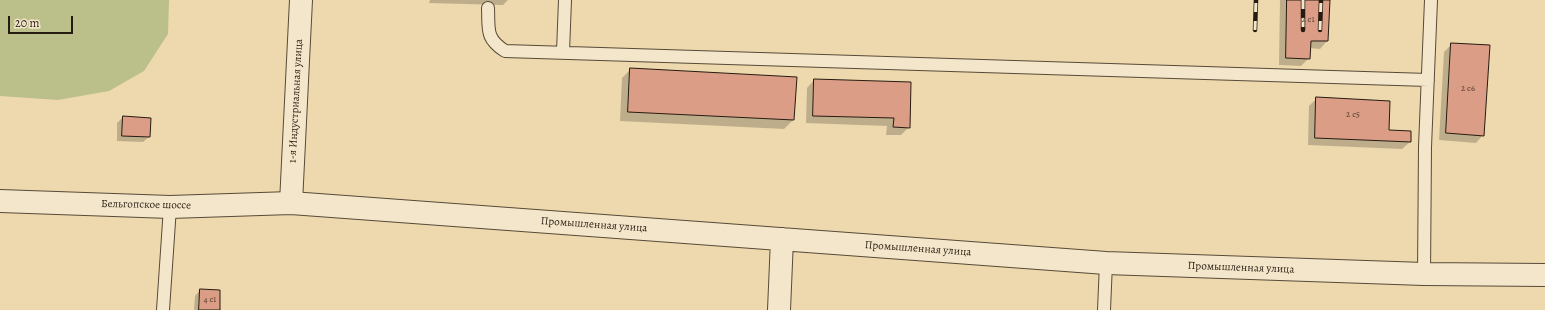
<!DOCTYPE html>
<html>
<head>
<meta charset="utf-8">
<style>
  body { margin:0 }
  #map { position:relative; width:1545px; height:310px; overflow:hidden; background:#eed9ae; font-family:Alegreya,serif }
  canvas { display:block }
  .scale { position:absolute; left:8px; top:16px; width:65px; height:18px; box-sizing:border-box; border:2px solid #251b11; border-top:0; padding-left:5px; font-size:12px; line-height:14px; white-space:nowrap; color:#251b11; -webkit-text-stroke:3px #f4e6ca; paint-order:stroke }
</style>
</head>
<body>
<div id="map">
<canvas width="1545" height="310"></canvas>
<div class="scale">20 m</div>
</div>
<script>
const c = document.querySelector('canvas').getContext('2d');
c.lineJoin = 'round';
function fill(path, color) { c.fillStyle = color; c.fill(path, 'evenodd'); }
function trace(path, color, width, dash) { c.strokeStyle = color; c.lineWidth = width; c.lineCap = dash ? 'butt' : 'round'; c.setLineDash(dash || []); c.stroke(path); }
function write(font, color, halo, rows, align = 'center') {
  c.font = font + ' Alegreya,serif'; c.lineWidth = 3.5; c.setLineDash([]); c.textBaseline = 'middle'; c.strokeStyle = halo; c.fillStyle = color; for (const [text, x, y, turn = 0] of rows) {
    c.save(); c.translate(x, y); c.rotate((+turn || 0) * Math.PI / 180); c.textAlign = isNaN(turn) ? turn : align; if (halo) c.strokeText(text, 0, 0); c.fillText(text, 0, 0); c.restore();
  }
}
const green = new Path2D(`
  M0 0H169L168 34 144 71 109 91 58 100 0 96Z`);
const shadow = new Path2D(`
  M430 0H508L503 5 429 3Z
  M1280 0H1329L1327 41 1320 49 1309 48V58L1301 66 1279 65Z
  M1452 44 1483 135 1476 143 1439 140 1444 52Z
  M631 69 793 120 784 129 620 121 622 78Z
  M814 80 910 83 909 127 901 135H886L887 126 806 123 807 88Z
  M1317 98 1410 142 1402 149 1308 145 1309 106Z
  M123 117 149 137 143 142 117 141V123Z
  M200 290 219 310H194L195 296Z`);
const building = new Path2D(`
  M1287 0H1330L1328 41H1311L1310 59 1286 58Z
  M1451 43 1490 45 1484 136 1446 133Z
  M630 68 797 77 794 120 628 112Z
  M814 79 911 82 910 128 893 127 894 118 813 116Z
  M1316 97 1390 101 1389 130 1411 131V142L1315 138Z
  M123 116 151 118 150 137 122 136Z
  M200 289 220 290V310H199Z`);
const service = new Path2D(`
  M488 8C489 29 485 38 505 51L1428 80
  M563 52 565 0
  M1424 274 1425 147 1431 0
  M163 310 170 207
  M1104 310 1106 263`);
const minor = new Path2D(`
  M291 203 301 0`);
const tertiary = new Path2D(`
  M0 201 170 207 291 203 1106 263 1424 274 1545 275
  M779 310 782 239`);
const rail = new Path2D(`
  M1303 0V30
  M1255 30 1256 0
  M1320 30 1321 0`);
const numberNames = [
  ["2 с1",1308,20],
  ["2 с6",1468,89],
  ["2 с5",1353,115],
  ["4 с1",210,300]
];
const streetNames = [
  ["1-я Индустриальная улица",296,101,-87],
  ["Бельгопское шоссе",146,205,1],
  ["Промышленная улица",594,225,4],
  ["Промышленная улица",918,249,4],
  ["Промышленная улица",1241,268,2]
];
fill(green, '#bbbf89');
fill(shadow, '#0003');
fill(building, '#db9d85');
trace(building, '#251b11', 1);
trace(service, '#574a38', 14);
trace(minor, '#574a38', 24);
trace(tertiary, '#574a38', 24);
trace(service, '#f4e6ca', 12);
trace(minor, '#f4e6ca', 22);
trace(tertiary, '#f4e6ca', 22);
trace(rail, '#251b11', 4.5);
trace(rail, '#f4e6ca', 3, [9]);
write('9px', '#523c2e', null, numberNames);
write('11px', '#251b11', '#f4e6ca', streetNames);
</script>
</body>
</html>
